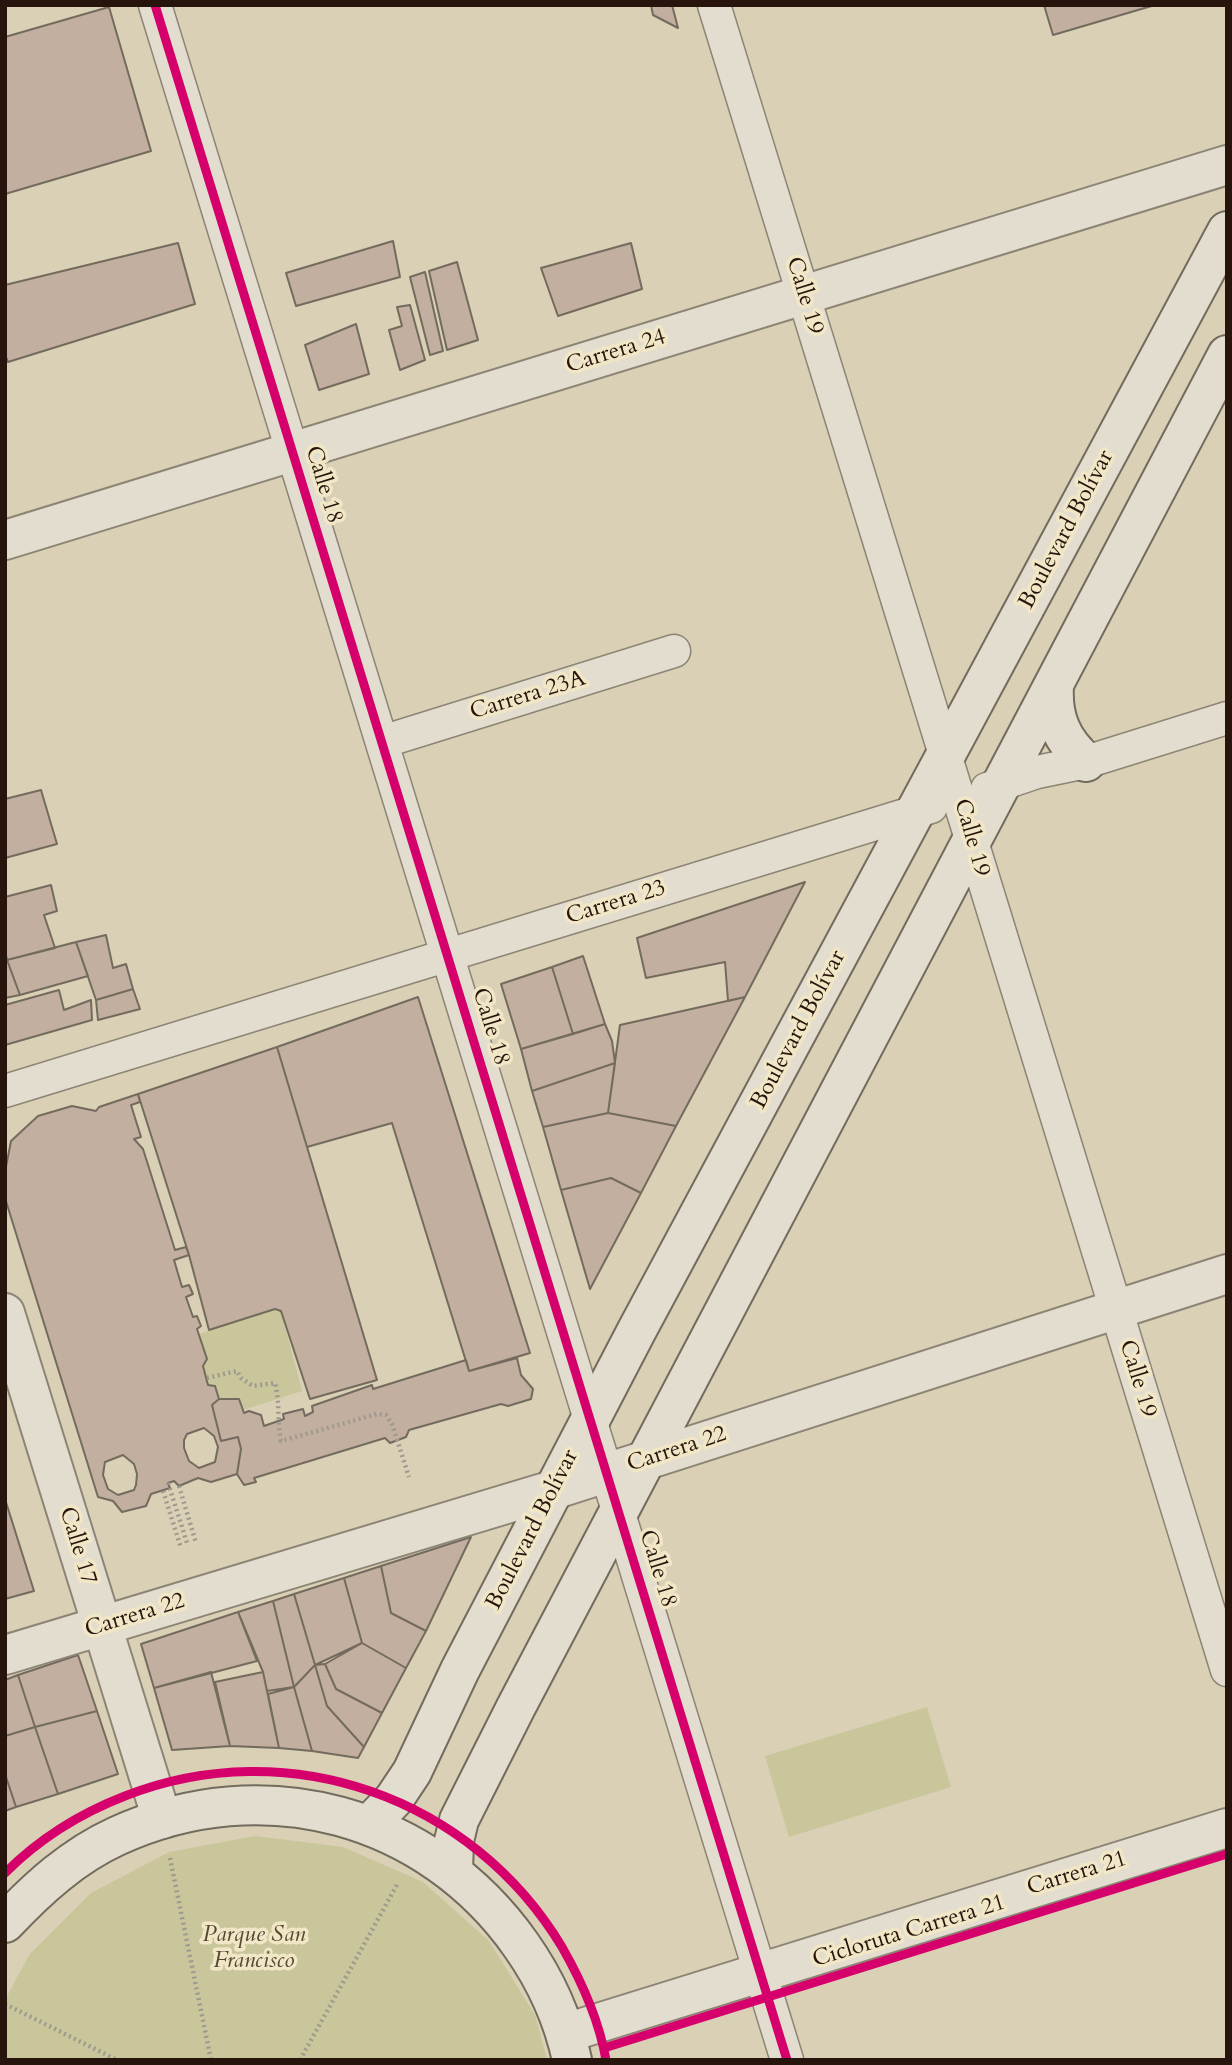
<!DOCTYPE html>
<html>
<head>
<meta charset="utf-8">
<style>
  body { margin:0 }
  #map { position:relative; width:1232px; height:2065px; overflow:hidden; background:#dad0b5; font-family:Cardo,serif }
  canvas { display:block }
  .frame { position:absolute; inset:0; border:7px solid #27150d; pointer-events:none }
</style>
</head>
<body>
<div id="map">
<canvas width="1232" height="2065"></canvas>
<div class="frame"></div>
</div>
<script>
const c = document.querySelector('canvas').getContext('2d');
c.lineJoin = 'round';
function fill(path, color) { c.fillStyle = color; c.fill(path, 'evenodd'); }
function trace(path, color, width, dash) { c.strokeStyle = color; c.lineWidth = width; c.lineCap = dash ? 'butt' : 'round'; c.setLineDash(dash || []); c.stroke(path); }
function write(font, color, halo, rows, align = 'center') {
  c.font = font + ' Cardo,serif'; c.lineWidth = 7; c.setLineDash([]); c.textBaseline = 'middle'; c.strokeStyle = halo; c.fillStyle = color; for (const [text, x, y, turn = 0] of rows) {
    c.save(); c.translate(x, y); c.rotate((+turn || 0) * Math.PI / 180); c.textAlign = isNaN(turn) ? turn : align; if (halo) c.strokeText(text, 0, 0); c.fillText(text, 0, 0); c.restore();
  }
}
const green = new Path2D(`
  M275 1309 281 1311 302 1391 243 1410 239 1399H219L215 1386 208 1385 203 1366 207 1359 199 1334Z
  M927 1707 951 1787 789 1837 765 1756Z
  M255 1836 343 1847 423 1882 489 1941 535 2015 547 2060H5V2000L29 1955 91 1893 169 1852Z`);
const building = new Path2D(`
  M651 5H672L678 28 653 15Z
  M1044 5H1155L1053 35Z
  M109 7 151 151 5 194V37Z
  M393 241 400 277 296 306 286 273Z
  M178 243 195 304 8 362 5 355V285Z
  M631 243 642 289 558 316 541 268Z
  M457 262 478 340 447 350 429 271Z
  M425 272 443 351 430 355 410 277Z
  M410 305 425 360 400 370 389 330 402 326 397 307Z
  M356 324 369 374 319 390 305 345Z
  M41 790 57 844 5 858V799Z
  M805 882 745 997 728 1001 725 962 646 978 637 938Z
  M51 885 57 911 44 915 55 948 7 960 5 951V897Z
  M106 935 113 968 126 964 133 989 96 1000 76 942Z
  M76 942 88 976 20 995 7 960Z
  M583 956 605 1024 573 1034 552 967Z
  M7 960 20 995 5 998V961Z
  M552 967 573 1034 521 1049 501 984Z
  M133 989 140 1009 98 1020 96 1000Z
  M59 990 64 1010 91 1000 92 1020 5 1045V1005Z
  M418 997 530 1353 469 1371 392 1123 307 1147 277 1047Z
  M745 997 676 1126 608 1113 620 1025Z
  M605 1024 612 1041 615 1063 532 1091 521 1049Z
  M277 1047 377 1380 310 1399 281 1311 275 1309 209 1330 189 1255 138 1094Z
  M615 1063 608 1113 543 1127 532 1091Z
  M138 1094 140 1102 131 1105 141 1137 134 1139 143 1149 175 1250 186 1247 189 1255 174 1260 182 1287 189 1285 193 1294 186 1297 193 1317 197 1316 201 1326 197 1329 207 1359 203 1366 208 1385 215 1386 219 1399 212 1405 221 1441 238 1437 241 1449 237 1474 211 1482 198 1478 179 1486 174 1481 168 1483 170 1488 151 1494 146 1506 122 1512 113 1501 98 1497 5 1198V1172L11 1141 38 1116 72 1106 96 1111 99 1107Z
  M608 1113 676 1126 641 1193 611 1178 561 1190 543 1127Z
  M611 1178 641 1193 590 1289 561 1190Z
  M517 1358 521 1375 533 1389 531 1399 508 1406 501 1404 409 1430 406 1437 390 1443 385 1438 254 1478 256 1482 244 1485 237 1474 241 1449 238 1437 221 1441 212 1405 219 1399H239L244 1413 249 1411 261 1415 264 1426 284 1419 283 1414 303 1409 305 1416 313 1412 312 1406 372 1385 373 1389 466 1360 469 1371Z
  M204 1428 214 1436 218 1447 215 1462 199 1468 189 1461 184 1448V1440L187 1434Z
  M123 1455 134 1464 137 1474 136 1485 134 1490 118 1495 108 1489 103 1475 104 1468 105 1462Z
  M5 1499 34 1591 5 1599Z
  M471 1537 426 1631 391 1613 381 1566Z
  M381 1566 391 1613 426 1631 406 1668 362 1643 344 1578Z
  M344 1578 362 1643 315 1665 294 1594Z
  M294 1594 315 1665 294 1687 273 1601Z
  M273 1601 294 1687 267 1691 263 1672 238 1612Z
  M238 1612 257 1661 154 1688 141 1644Z
  M362 1643 406 1668 382 1713 336 1689 325 1664Z
  M78 1655 97 1711 35 1727 18 1675Z
  M325 1664 336 1689 382 1713 364 1747 327 1706 315 1665Z
  M315 1665 327 1706 364 1747 358 1758 312 1751 294 1687Z
  M211 1672 230 1746 172 1750 154 1688Z
  M263 1672 279 1748 230 1746 215 1682Z
  M18 1675 35 1727 5 1736V1680Z
  M294 1687 312 1751 279 1748 268 1694Z
  M97 1711 118 1774 58 1794 35 1727Z
  M35 1727 58 1794 16 1807 5 1774V1736Z
  M5 1774 16 1807 5 1811Z`);
const path = new Path2D(`
  M207 1378 237 1371 241 1378 253 1386 275 1383C280 1402 277 1421 281 1441L377 1414 386 1415 392 1424 409 1477
  M168 1483 188 1546
  M179 1486 196 1543
  M163 1491 181 1548
  M170 1858 211 2060
  M5 2004 117 2060
  M300 2060 398 1883`);
const minor = new Path2D(`
  M155 5 787 2060
  M714 5C886 560 1056 1115 1227 1670
  M382 742 674 651
  M987 789 1037 772 1086 762 1227 718
  M5 1091 931 807`);
const tertiary = new Path2D(`
  M5 540 1227 165
  M5 1313 162 1819
  M5 1655 556 1489 1227 1274
  M566 2033 1227 1828`);
const secondary = new Path2D(`
  M1054 686C1052 718 1062 741 1086 762
  M369 1825 394 1799 412 1772 460 1670 637 1330 1227 231
  M453 1871 454 1841 459 1820 516 1707 1227 355
  M5 1923C38 1888 73 1856 117 1836 263 1769 429 1814 521 1945 545 1979 563 2018 572 2060`);
const cycleway = new Path2D(`
  M155 5 787 2060
  M5 1873C39 1839 81 1813 125 1796 288 1732 472 1797 562 1947 582 1982 599 2020 606 2060
  M604 2048 1227 1854`);
const streetNames = [
  ["Calle 19",804,296,73],
  ["Carrera 24",616,352,-17],
  ["Calle 18",323,485,73],
  ["Boulevard Bolívar",1067,530,-62],
  ["Carrera 23A",528,696,-17],
  ["Calle 19",971,838,74],
  ["Carrera 23",616,903,-17],
  ["Calle 18",490,1027,73],
  ["Boulevard Bolívar",799,1030,-62],
  ["Calle 19",1137,1379,73],
  ["Carrera 22",677,1450,-18],
  ["Boulevard Bolívar",533,1530,-63],
  ["Calle 17",77,1546,73],
  ["Calle 18",657,1569,73],
  ["Carrera 22",135,1616,-17],
  ["Carrera 21",1077,1874,-17],
  ["Cicloruta Carrera 21",909,1932,-17]
];
const parkNames = [
  ["Parque San",254,1936],
  ["Francisco",254,1962]
];
fill(green, '#c8c69a');
fill(building, '#c2afa0');
trace(building, '#736b5d', 2);
trace(minor, '#8c8474', 35);
trace(tertiary, '#8c8474', 42);
trace(secondary, '#736b5d', 42);
trace(path, '#9e998e', 4.5, [2, 3.5]);
trace(minor, '#e2ddce', 32);
trace(tertiary, '#e2ddce', 38);
trace(secondary, '#e2ddce', 38);
trace(cycleway, '#d6006c', 9);
write('23px', '#27150d', '#f1e6c5', streetNames);
write('italic 23px', '#534831', '#f1e6c5', parkNames);
</script>
</body>
</html>
